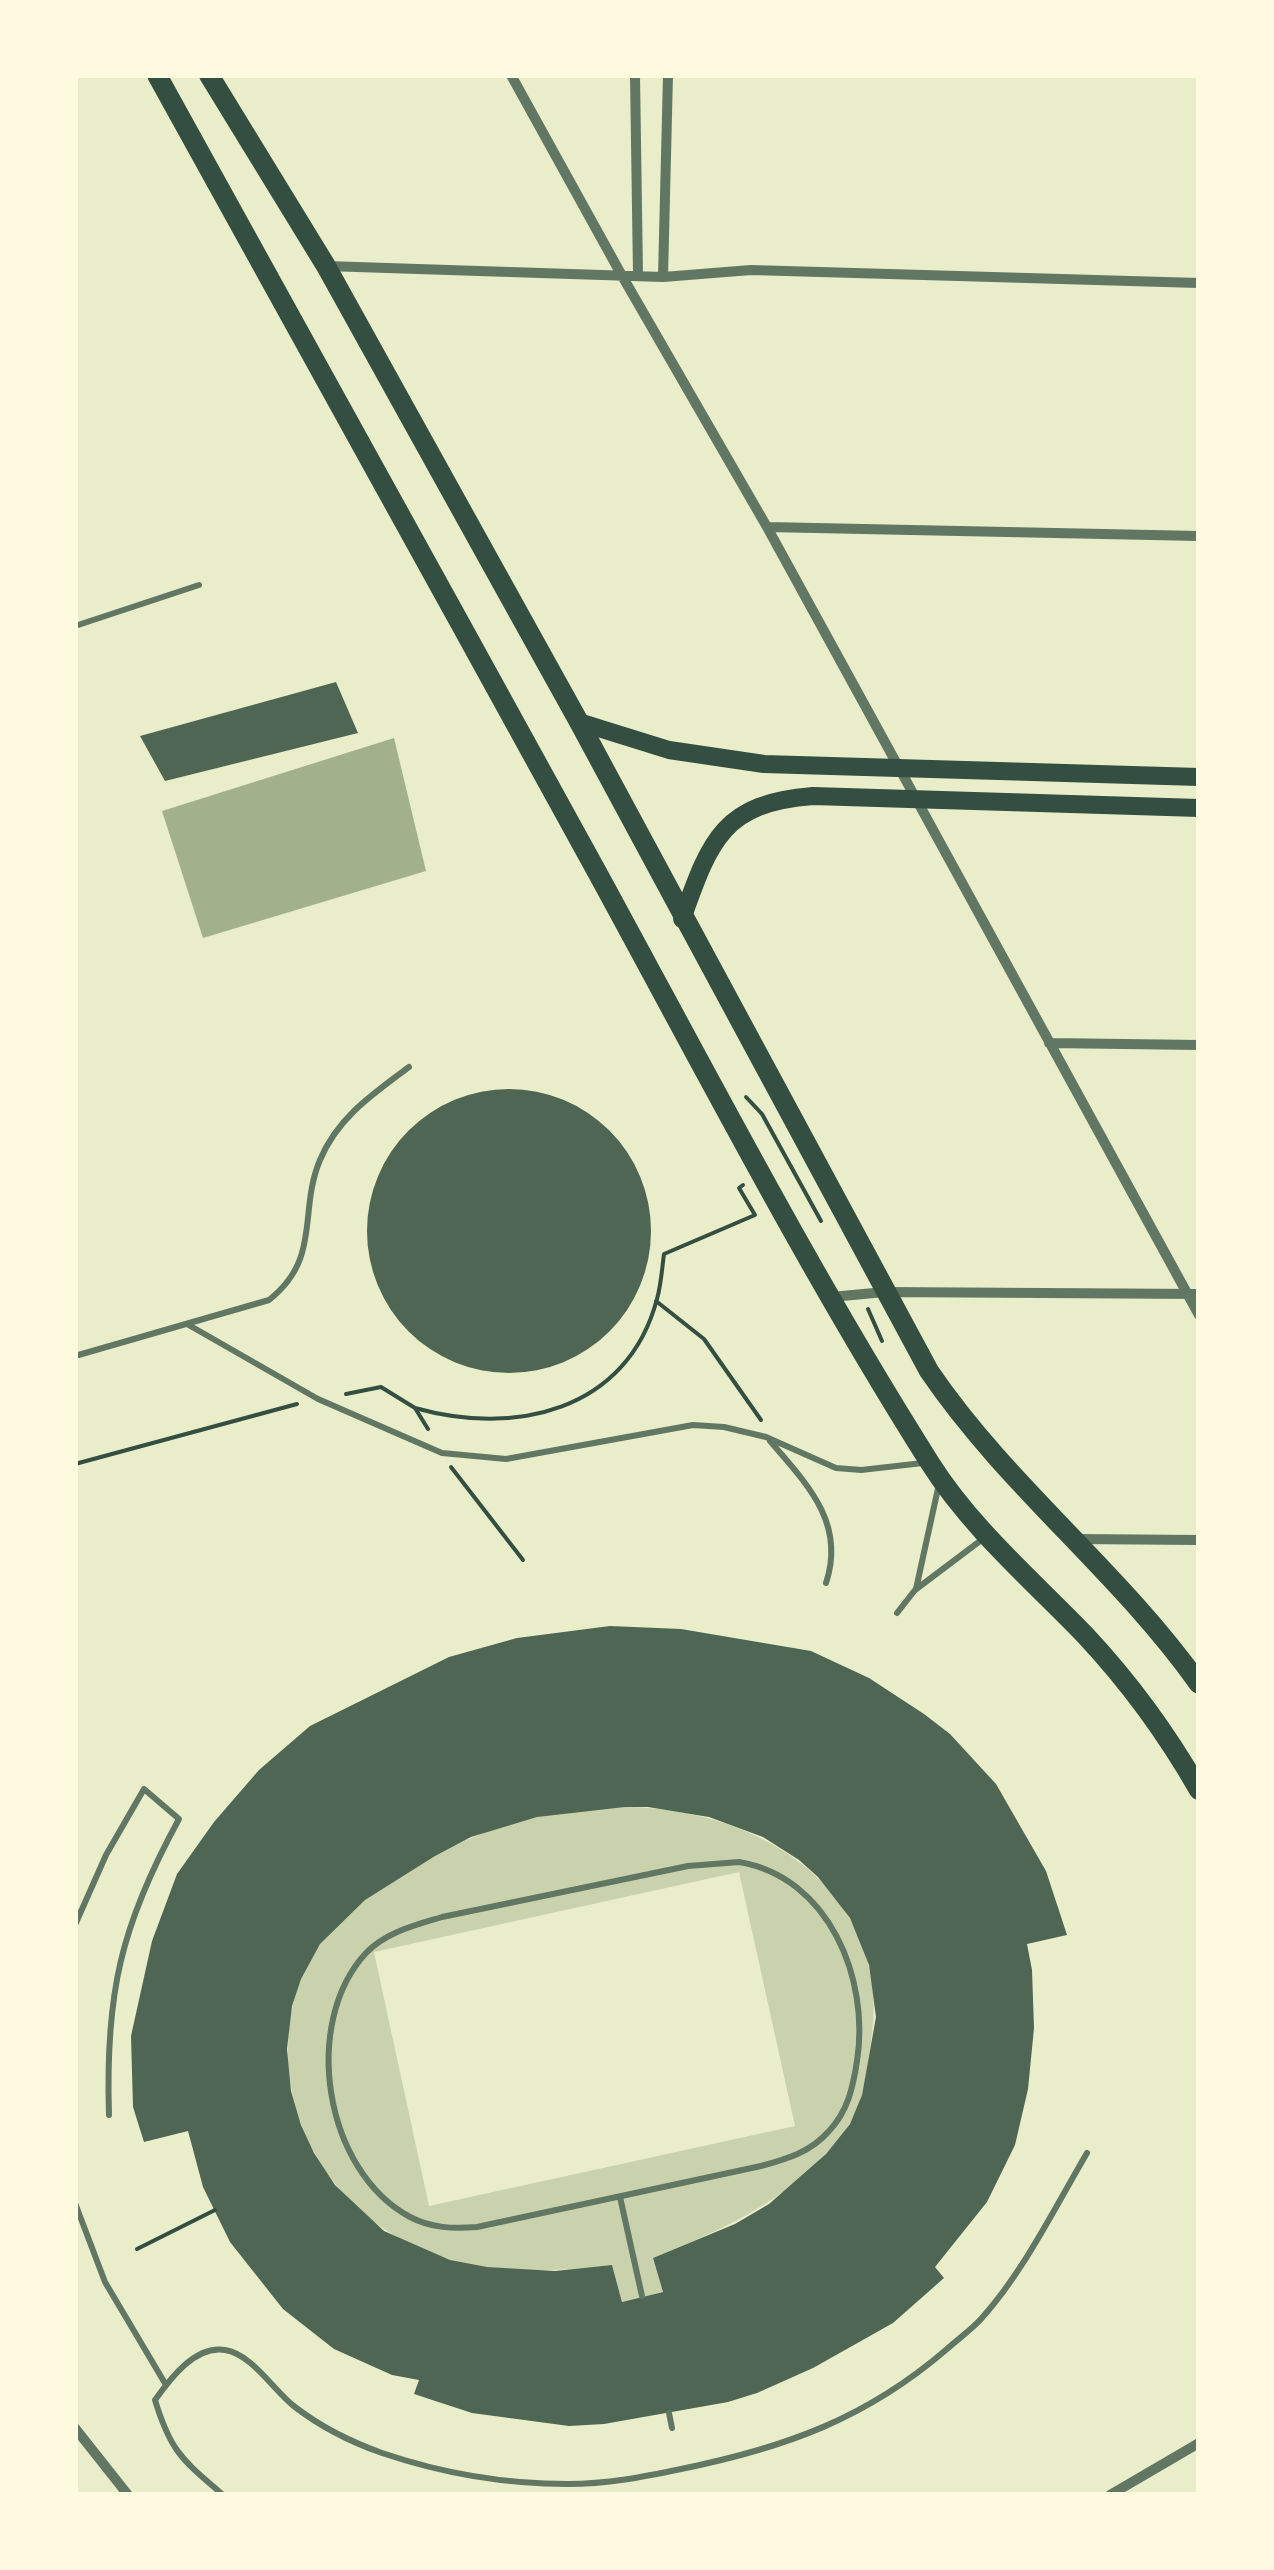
<!DOCTYPE html>
<html>
<head>
<meta charset="utf-8">
<style>
  body { margin:0 }
  #map { position:relative; width:1274px; height:2570px; overflow:hidden; background:#e9edc9; font-family:Roboto,sans-serif }
  canvas { display:block }
  .frame { position:absolute; inset:0; border:78px solid #fefae0; pointer-events:none }
</style>
</head>
<body>
<div id="map">
<canvas width="1274" height="2570"></canvas>
<div class="frame"></div>
</div>
<script>
const c = document.querySelector('canvas').getContext('2d');
c.lineJoin = 'round';
function fill(path, color) { c.fillStyle = color; c.fill(path, 'evenodd'); }
function trace(path, color, width, dash) { c.strokeStyle = color; c.lineWidth = width; c.lineCap = dash ? 'butt' : 'round'; c.setLineDash(dash || []); c.stroke(path); }
const green = new Path2D(`
  M625 1807C763 1808 898 1895 870 2048 866 2075 863 2105 847 2128 797 2197 729 2227 653 2258L663 2292 622 2302 612 2265C571 2270 532 2272 490 2268 387 2257 300 2177 289 2072 285 2029 293 1977 321 1942 371 1882 460 1835 535 1817 564 1811 596 1810 625 1807ZM739 1872 795 2126 429 2206 374 1952Z`);
const water = new Path2D(`
  M394 738 426 871 203 938 162 811Z`);
const building = new Path2D(`
  M336 682 358 733 165 781 140 736Z
  M367 1231a142 142 0 1 1 284 0a142 142 0 1 1-284 0Z
  M610 1626 681 1629 811 1651 869 1678 924 1714 950 1734 996 1784 1046 1871 1067 1935 1027 1944 1032 1970 1034 2028 1028 2089 1015 2145 987 2202 935 2267 944 2278 893 2323 813 2368 757 2393 728 2402 604 2424 569 2426 472 2413 414 2394 419 2380 392 2375 334 2349 283 2309 230 2242 203 2187 188 2131 144 2142 133 2107 131 2036 152 1941 177 1874 214 1822 259 1770 310 1726 449 1657 517 1638ZM625 1807H648L709 1817 763 1837 799 1860 818 1877 850 1918 869 1965 876 2017 862 2095 850 2124 826 2154 769 2204 735 2224 653 2258 663 2292 622 2302 612 2265 555 2271 487 2267 450 2260 384 2231 335 2185 314 2153 301 2125 291 2091 287 2049 292 2006 301 1979 320 1944 365 1900 435 1856 471 1837 537 1817Z`);
const path = new Path2D(`
  M746 1097 762 1114 821 1221
  M656 1301 704 1339 761 1420
  M868 1309 882 1341
  M346 1394 381 1387 415 1408 428 1429
  M415 1408C514 1436 627 1412 657 1299 661 1285 662 1269 664 1254L755 1215 739 1188 743 1185
  M75 1464 297 1404
  M451 1467 523 1560
  M137 2249 215 2210`);
const service = new Path2D(`
  M75 626 199 585
  M187 1324 318 1399 442 1453 506 1459 693 1425 724 1427 766 1437 836 1468 861 1470 923 1463
  M75 1356 269 1300C322 1258 298 1212 320 1160 338 1117 373 1094 409 1067
  M770 1441C807 1484 846 1523 826 1583
  M916 1589 939 1484
  M897 1613 915 1590 984 1538
  M739 1862C829 1877 870 1979 857 2061 853 2087 848 2111 829 2131 811 2152 787 2159 761 2166L477 2227C453 2229 431 2228 410 2217 324 2171 301 2023 366 1953 386 1932 416 1925 442 1917L688 1866Z
  M75 1925 106 1855 144 1789 179 1819C121 1925 105 1994 109 2115
  M620 2197 642 2296
  M75 2203 105 2282 166 2385
  M669 2413 672 2428
  M223 2495C183 2460 171 2453 155 2400 170 2379 195 2345 225 2350 252 2354 274 2391 295 2407 321 2427 351 2442 382 2453 441 2473 505 2484 568 2484 607 2484 643 2477 681 2469 784 2448 866 2419 947 2349 958 2339 971 2330 981 2319 1024 2271 1054 2209 1087 2153`);
const minor = new Path2D(`
  M511 75 621 274 767 527 1199 1315
  M635 75 638 275
  M326 266 663 277 751 270 1199 283
  M663 277 668 75
  M767 527 1199 536
  M1049 1043 1199 1045
  M831 1297 885 1292 1199 1294
  M1075 1539 1199 1540
  M75 2428 128 2495
  M1110 2495 1199 2443`);
const secondary = new Path2D(`
  M579 722 669 750 764 764 1199 777
  M682 919C710 841 722 803 813 796L1199 808`);
const primary = new Path2D(`
  M157 75C304 341 451 606 597 872 705 1070 809 1272 930 1463 971 1528 1032 1580 1085 1635 1129 1682 1167 1734 1199 1790
  M209 75 326 266 579 722 929 1371C1007 1486 1119 1571 1199 1684`);
fill(green, '#cad2ad');
fill(water, '#a3b18a');
fill(building, '#4f6655');
trace(path, '#344e41', 4);
trace(service, '#617663', 6);
trace(minor, '#617663', 10);
trace(secondary, '#344e41', 18);
trace(primary, '#344e41', 20);
</script>
</body>
</html>
